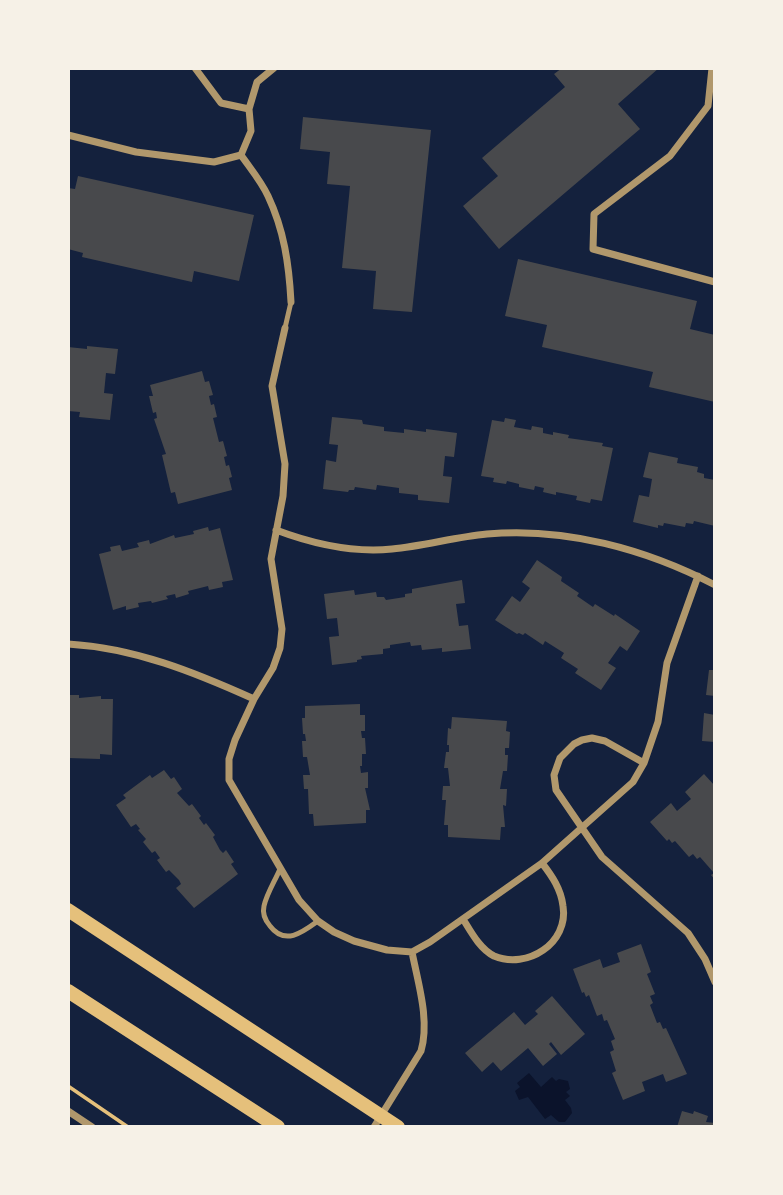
<!DOCTYPE html>
<html>
<head>
<meta charset="utf-8">
<style>
  body { margin:0 }
  #map { position:relative; width:783px; height:1195px; overflow:hidden; background:#14213d; font-family:Manrope,sans-serif }
  canvas { display:block }
  .frame { position:absolute; inset:0; border:70px solid #f6f1e7; pointer-events:none }
</style>
</head>
<body>
<div id="map">
<canvas width="783" height="1195"></canvas>
<div class="frame"></div>
</div>
<script>
const c = document.querySelector('canvas').getContext('2d');
c.lineJoin = 'round';
function fill(path, color) { c.fillStyle = color; c.fill(path, 'evenodd'); }
function trace(path, color, width, dash) { c.strokeStyle = color; c.lineWidth = width; c.lineCap = dash ? 'butt' : 'round'; c.setLineDash(dash || []); c.stroke(path); }
const water = new Path2D(`
  M529 1073 541 1087 552 1077 556 1081 559 1079 568 1081 570 1089 566 1092 570 1096 565 1100 571 1108 572 1113 565 1122H559L551 1115 545 1119 528 1097 519 1100 515 1091 520 1087 517 1083Z`);
const building = new Path2D(`
  M562 68H659L618 104 640 129 499 249 463 206 498 176 482 158 565 87 554 74Z
  M303 117 431 130 412 312 373 309 376 271 342 268 350 186 327 184 330 152 300 149Z
  M78 176 254 215 239 281 194 271 192 282 82 257 83 253 68 249V188L75 189Z
  M518 259 697 301 690 329 715 335V402L649 387 653 372 542 347 547 325 505 316Z
  M87 346 118 349 115 374 106 373 104 393 113 394 110 420 79 417 80 412 68 411V347L87 349Z
  M202 371 205 382 209 381 213 395 209 396 211 405 214 404 217 417 213 418 219 442 223 441 227 456 224 457 226 466 229 465 232 477 229 478 232 490 178 504 175 492 171 493 162 455 166 454 154 419 157 418 156 412 153 413 149 396H153L150 385Z
  M332 417 362 420 363 424 384 427V431L404 433V429L426 432V429L457 433 454 457 445 456 443 476 452 477 449 503 418 500V495L399 493V488L377 485 376 490 355 487 354 490H349L348 492 323 489 326 460 336 462 338 445 329 444Z
  M505 418 516 420 514 427 531 430 532 426 543 428V433L553 435V432L569 435 568 438 603 443 602 446 613 448 602 501 591 499 590 503 576 500 577 496 556 492V495L543 492 544 488 535 486 534 490 519 487V484L507 481 506 484 493 482 494 478 481 476 492 420 504 422Z
  M649 452 678 458 677 463 698 467 697 472 704 474V478L715 480V526L694 521 693 524 686 523 685 527 664 523 663 526 658 525V528L633 522 639 495 649 497 652 479 643 477Z
  M208 527 209 531 220 528 233 580 222 582 223 587 209 590 208 586 188 591 189 594 176 598 175 594 166 596 168 599 152 603 151 601 138 603 139 607 126 610V606L113 610 99 554 111 551 110 547 120 545 122 551 139 547 137 543 149 540 150 544 174 535 175 538 194 534 193 531Z
  M537 560 562 577 561 581 579 593 577 596 593 607 595 604 614 616 615 614 640 631 627 651 620 646 608 663 616 668 601 690 575 673 578 669 561 658 564 653 545 641 543 645 525 633 523 635 519 633 517 634 495 620 512 596 520 602 530 588 522 582Z
  M462 580 465 603 456 604 459 626 468 625 471 649 442 652V648L422 650 421 645 411 646 410 642 390 645V648L383 649V654L361 656 362 659 357 660V662L332 665 329 637 339 636 337 618 327 619 324 594 354 590 355 595 376 592 377 597H384L386 600 405 597V594L412 593V589Z
  M709 670H715V696L706 695Z
  M68 695H79V698L101 696V699H113L112 755 100 754V759L68 758Z
  M360 704V715H365V731H361L362 738H365L366 754H362V766H360L361 773 368 772V788H365L370 810H366V823L314 826 313 814H309L308 789H304L303 775H310L307 757H303L302 741H306L305 734H303L302 718H305V706Z
  M704 713 715 715V742L702 741Z
  M452 717 507 721 506 731 510 732 509 748H505V755H508L507 771H503L500 789H507L506 806 503 805 505 827H501L500 840 448 837V825H444L446 800H442L443 786H450L448 768H444L446 752H449V745H447L448 728 451 729Z
  M164 770 171 779 174 777 182 789 177 793 189 806 192 804 201 816 199 818 204 825 206 823 215 835 213 837 220 850 223 853 226 850 234 862 231 864 238 874 194 908 176 888 181 884 179 880 169 870 166 872 157 860 160 858 155 851 152 853 143 842 146 839 138 830 140 829 136 824 131 827 116 805 126 798 123 795 150 775 152 778Z
  M704 774 715 786V880L711 875 714 873 700 857 697 859 693 854 689 857 675 841 672 843 669 839 667 841 650 822 671 803 677 811 691 799 685 792Z
  M641 944 651 972 647 974 655 994 650 996 653 1003 650 1005 657 1023 660 1022 663 1029 666 1028 687 1074 666 1082 663 1074 642 1082 645 1091 623 1100 612 1073 616 1071 610 1052 614 1050 611 1041 615 1039 607 1020 604 1021 602 1014 597 1016 589 995 586 997 584 992 582 993 573 969 600 959 603 968 620 962 617 953Z
  M552 996 585 1034 561 1055 551 1042 549 1044 557 1054 543 1066 528 1048 501 1071 493 1062 482 1072 465 1053 514 1012 525 1025 538 1014 535 1011Z
  M682 1111 693 1114 694 1111 708 1116 706 1122 715 1123V1127H677Z`);
const path = new Path2D(`
  M68 1086 128 1127`);
const service = new Path2D(`
  M285 328 291 302
  M280 869C275 881 267 893 264 906 262 914 265 920 270 926 285 946 303 932 318 921`);
const minor = new Path2D(`
  M195 68 221 103 249 109
  M274 68 257 82 249 109 251 131 241 155C250 168 261 181 268 196 284 230 289 264 291 302
  M712 68 708 106 670 156 594 214 593 249 715 282
  M68 135 136 152 214 162 241 155
  M285 328 272 386 285 464 283 496 271 559 282 629 280 648 273 668 254 699 235 740 229 759V780L299 900 318 921 334 932 354 941 387 950 412 952 430 942 542 863 633 782 644 763 658 722 667 663 698 576
  M276 530C313 544 352 553 392 549 424 546 455 537 487 534 565 527 646 549 715 585
  M68 644C135 648 194 672 254 699
  M644 763 605 741 592 738 582 740 574 744 560 758 554 775 556 790 602 857 688 933 705 959 715 982
  M463 919C471 932 480 949 494 956 527 970 569 943 563 906 561 889 552 876 542 863
  M68 1111 92 1127
  M374 1127 421 1051C430 1020 418 983 412 952`);
const secondary = new Path2D(`
  M68 910 398 1127
  M68 991 278 1127`);
fill(water, '#0b132b');
fill(building, '#48494c');
trace(path, '#e5c07b', 3.5);
trace(service, '#b1986c', 5);
trace(minor, '#b1986c', 7);
trace(secondary, '#e5c07b', 14);
</script>
</body>
</html>
